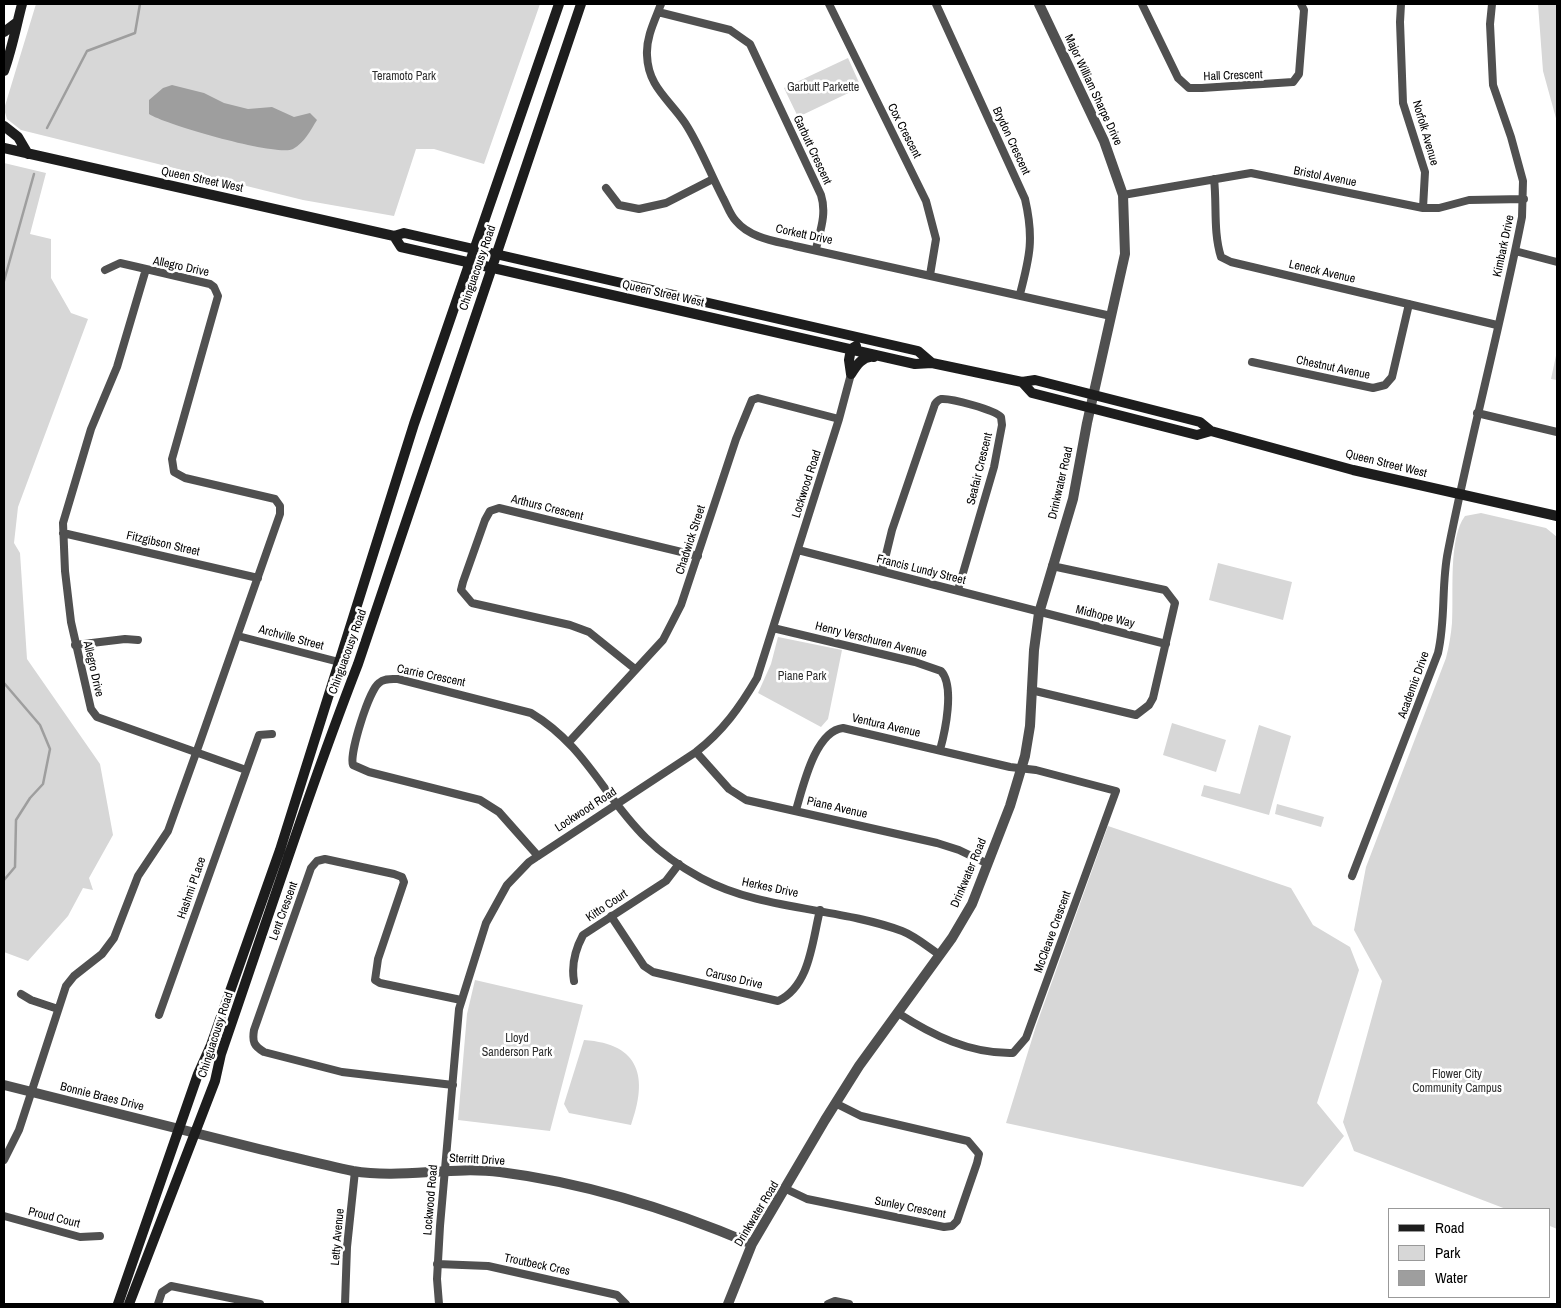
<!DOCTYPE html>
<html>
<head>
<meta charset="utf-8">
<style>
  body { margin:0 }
  #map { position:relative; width:1561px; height:1308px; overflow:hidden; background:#fff; font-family:"Archivo Narrow",sans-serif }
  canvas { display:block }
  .frame { position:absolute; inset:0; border:5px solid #000; pointer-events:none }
  .legend { position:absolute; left:1388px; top:1208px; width:162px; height:90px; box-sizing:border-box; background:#fff; border:1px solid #999; margin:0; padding:6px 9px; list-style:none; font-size:15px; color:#000 }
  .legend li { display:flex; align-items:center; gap:10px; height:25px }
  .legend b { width:25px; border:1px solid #999 }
</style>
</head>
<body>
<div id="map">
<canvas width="1561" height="1308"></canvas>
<div class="frame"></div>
<ul class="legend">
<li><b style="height:6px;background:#1d1d1d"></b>Road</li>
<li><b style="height:14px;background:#d7d7d7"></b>Park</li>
<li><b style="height:14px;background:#9e9e9e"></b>Water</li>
</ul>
</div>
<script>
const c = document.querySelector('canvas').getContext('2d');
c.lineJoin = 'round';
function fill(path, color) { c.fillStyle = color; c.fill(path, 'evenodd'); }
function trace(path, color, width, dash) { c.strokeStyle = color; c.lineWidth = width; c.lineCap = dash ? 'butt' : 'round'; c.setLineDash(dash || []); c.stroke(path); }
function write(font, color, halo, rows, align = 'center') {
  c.font = font + ' "Archivo Narrow",sans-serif'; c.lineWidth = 5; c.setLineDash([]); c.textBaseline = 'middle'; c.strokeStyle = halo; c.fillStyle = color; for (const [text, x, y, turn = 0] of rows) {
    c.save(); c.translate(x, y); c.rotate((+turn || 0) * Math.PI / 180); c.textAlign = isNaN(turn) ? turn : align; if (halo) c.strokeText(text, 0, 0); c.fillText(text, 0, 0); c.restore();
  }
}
const green = new Path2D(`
  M36 4H540L484 164 434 149H416L394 216 303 200 21 130 7 119 4 109Z
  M1538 4H1557V122L1543 71Z
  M848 58 861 87 798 117 784 88Z
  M4 163 46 173 30 234 51 239V278L71 313 88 319 18 507 14 543 20 553 27 659 100 764 113 835 89 878 93 890 83 888 68 916 28 961 4 952Z
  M1557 351V380L1551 379Z
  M1481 513 1546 528 1557 537V1229L1550 1226V1209H1506L1354 1151 1343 1122 1382 981 1354 930 1366 867 1446 658C1449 646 1451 635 1452 623 1454 595 1448 538 1465 516Z
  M1218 563 1292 582 1283 620 1209 600Z
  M778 637 842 650 828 719 821 727 758 693 771 664Z
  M1172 723 1226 740 1216 772 1163 755Z
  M1259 725 1291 736 1269 815 1201 796 1204 785 1240 794Z
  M1277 804 1324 817 1321 827 1275 814Z
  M1108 826 1291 888 1313 925 1350 947 1359 970 1317 1103 1344 1136 1303 1187 1006 1123 1036 1026Z
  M475 980 583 1005 550 1131 458 1120 467 1014Z
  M584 1040C641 1044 648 1078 631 1125L569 1113 564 1104Z`);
const water = new Path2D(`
  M172 85 204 93 224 103 248 109 272 107 294 117 310 113 317 120C310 131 305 142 293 149 278 157 166 125 149 114V100L163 88Z`);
const stream = new Path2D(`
  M47 128 87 51 135 33 140 4
  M4 281 34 174
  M4 683 40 725 50 749 43 784 30 798 16 820 15 867 4 880`);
const minor = new Path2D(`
  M661 4C655 20 646 37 647 55 648 87 669 99 685 123 700 146 710 173 723 198 727 205 730 215 736 221 750 238 775 241 795 246L1111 316
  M829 4 926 201 936 239 930 275
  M936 4 1025 199C1034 238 1030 256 1020 294
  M1142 4 1178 78 1189 88H1202L1293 82 1299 74 1304 10 1301 4
  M1401 4 1400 22 1403 103 1425 172 1423 208
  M658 12 730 30 750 44 821 195C827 214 820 231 816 249
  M1214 179C1217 204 1213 232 1221 257L1231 262 1497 325
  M606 188 619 205 639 209 666 203 713 179
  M1123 195 1251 173 1423 208H1439L1469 200 1524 199
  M1515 251 1557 262
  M105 270 120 263 146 269
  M1252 362 1373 388 1385 385 1392 377 1409 304
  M1477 413 1557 432
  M63 533 258 578
  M798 550 1166 644
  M882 571 892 530 935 404C937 401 938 400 941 399 951 398 995 410 1001 417L1002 425 994 467 958 590
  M773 628 915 662 941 671C955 686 945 732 940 750
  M238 636 339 662
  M75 645 125 639 138 640
  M635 669 589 632 570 625 472 603 461 590 463 582 485 520 490 511 499 508 698 556
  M1031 690 1136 715 1149 705 1153 698 1175 603 1165 590 1052 566
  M569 742 663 640 681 605 736 439 752 400 758 398 839 419
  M696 752 729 789 746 800 937 843 959 850 988 864
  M796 810C803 787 815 731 843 728L1010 767 1036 770 1116 791 1026 1038 1013 1053C970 1054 932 1035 898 1013
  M538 856 499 812 480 800 369 772 353 765C349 754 369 690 379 683 384 678 391 679 398 679L531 713C586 746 603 796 646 838 661 853 681 867 701 878 762 911 837 907 902 931 915 936 928 947 940 955
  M1352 876 1438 653C1446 619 1441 585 1448 551 1470 439 1500 329 1522 217L1523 181 1511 137 1493 85 1490 24 1492 4
  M611 916 644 966 653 972 778 1001C810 986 812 942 820 910
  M574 981C571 964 575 950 583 935L666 881 679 864
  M21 994 31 1000 58 1009
  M159 1015 259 735 272 734
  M453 1085 342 1072 264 1052C254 1046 252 1042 254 1030L311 868 317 861 325 859 394 874 402 877 404 882 378 959 375 980 380 983 461 1000
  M4 1160 19 1130 66 986 74 976 102 954 114 938 138 876 168 831 200 742 280 514V506L275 499 185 478 174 472 172 459 218 296 214 287 210 284 146 269 117 367 91 429 63 523 65 571 71 622 91 709 97 717 187 749C207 756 226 763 246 770
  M786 1189 807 1199 944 1227 952 1226 957 1221 977 1163 979 1154 968 1141 861 1116 837 1104
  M4 1216 80 1237 100 1236
  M437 1264 488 1266 617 1295 626 1304
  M158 1304 162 1292 171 1286 260 1304
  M345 1304 347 1247 355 1171
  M439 1304 437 1279 440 1226 459 1009 486 923 507 885 529 862 696 752C723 731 740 707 757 678L839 419 851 374
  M828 1304 835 1301 849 1304`);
const tertiary = new Path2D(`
  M4 1085C90 1107 176 1129 263 1150 293 1157 323 1165 353 1171 401 1179 451 1166 500 1172 587 1183 672 1210 752 1244
  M728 1304 752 1244 825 1120 859 1066 952 938 972 904 1010 806 1025 756 1030 726 1034 650 1039 613 1073 499 1087 423 1125 254 1123 195 1104 141 1039 4`);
const secondary = new Path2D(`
  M4 32 16 23
  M4 71C12 49 16 27 22 4
  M4 126 18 137 28 154
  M4 148 394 236 404 233 918 351 932 363
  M394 236 401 247 915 364 932 363 1022 382 1035 380 1200 422 1211 431 1353 470 1557 516
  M851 374 849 360 851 349 856 346
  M851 374C856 366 863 355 874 357
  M1022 382 1032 393 1197 435 1211 431
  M118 1304 198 1074 211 1045 280 850 414 424 559 4
  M129 1304 215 1081 221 1054C266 924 308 793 358 664L581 4`);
const streetNames = [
  ["Hall Crescent",1233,76,-2],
  ["Major William Sharpe Drive",1093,90,65],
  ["Cox Crescent",904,131,63],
  ["Norfolk Avenue",1425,133,74],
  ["Brydon Crescent",1011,141,65],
  ["Garbutt Crescent",812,150,65],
  ["Bristol Avenue",1325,177,11],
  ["Queen Street West",202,180,12],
  ["Corkett Drive",804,235,12],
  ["Kimbark Drive",1504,246,-78],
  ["Allegro Drive",181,267,12],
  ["Chinguacousy Road",478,268,-71],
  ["Leneck Avenue",1322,272,13],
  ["Queen Street West",663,294,13],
  ["Chestnut Avenue",1333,368,12],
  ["Queen Street West",1386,464,14],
  ["Seafair Crescent",980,469,-76],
  ["Drinkwater Road",1061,483,-77],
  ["Lockwood Road",807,484,-72],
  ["Arthurs Crescent",547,508,14],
  ["Chadwick Street",691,540,-72],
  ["Fitzgibson Street",163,544,13],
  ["Francis Lundy Street",921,570,14],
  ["Midhope Way",1105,617,14],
  ["Archville Street",291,638,15],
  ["Henry Verschuren Avenue",871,640,14],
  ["Chinguacousy Road",348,652,-70],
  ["Allegro Drive",93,669,77],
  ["Carrie Crescent",431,676,12],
  ["Academic Drive",1414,685,-70],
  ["Ventura Avenue",886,726,13],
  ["Piane Avenue",837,808,13],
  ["Lockwood Road",586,810,-33],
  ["Drinkwater Road",969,873,-67],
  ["Hashmi PLace",192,888,-71],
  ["Herkes Drive",770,888,12],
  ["Kitto Court",607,906,-34],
  ["Lent Crescent",284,911,-70],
  ["McCleave Crescent",1053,932,-70],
  ["Caruso Drive",734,979,13],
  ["Chinguacousy Road",216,1035,-72],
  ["Bonnie Braes Drive",102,1097,14],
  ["Sterritt Drive",477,1160,3],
  ["Lockwood Road",431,1200,-85],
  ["Sunley Crescent",910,1208,11],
  ["Drinkwater Road",757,1214,-59],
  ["Proud Court",54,1218,14],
  ["Letty Avenue",338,1237,-85],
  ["Troutbeck Cres",537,1265,12]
];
const parkNames = [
  ["Teramoto Park",404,77],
  ["Garbutt Parkette",823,88],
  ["Piane Park",802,677],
  ["Lloyd",517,1039],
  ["Sanderson Park",517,1053],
  ["Flower City",1457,1075],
  ["Community Campus",1457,1089]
];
fill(green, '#d7d7d7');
fill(water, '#9e9e9e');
trace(stream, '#9e9e9e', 2.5);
trace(minor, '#505050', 8);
trace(tertiary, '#505050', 10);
trace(secondary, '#1d1d1d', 10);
write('12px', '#000', '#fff', streetNames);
write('12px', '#2e2e2e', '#fff', parkNames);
</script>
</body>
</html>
